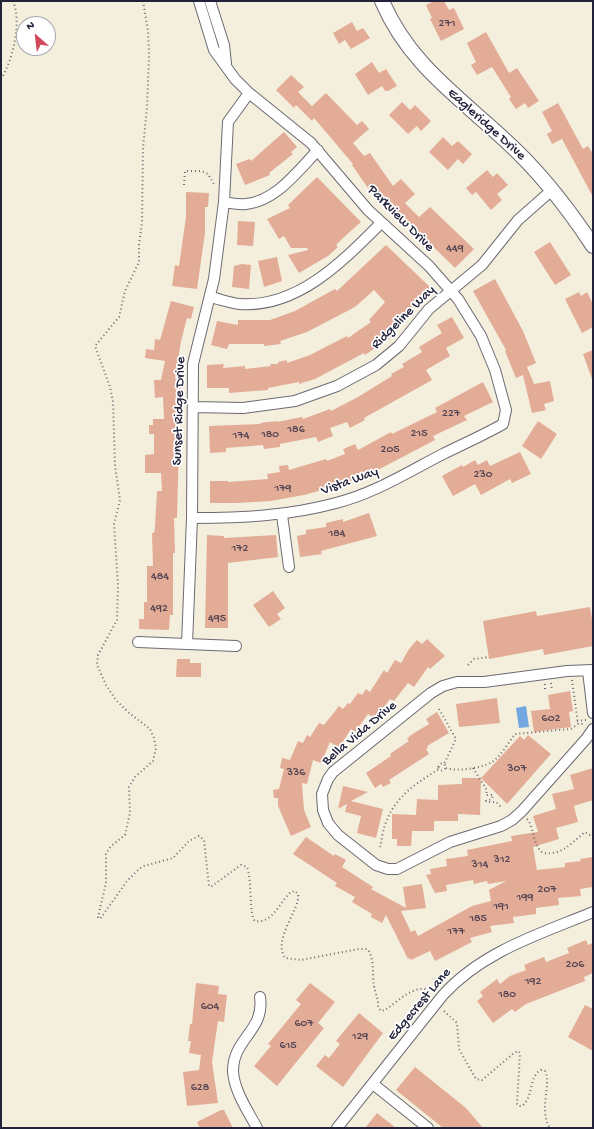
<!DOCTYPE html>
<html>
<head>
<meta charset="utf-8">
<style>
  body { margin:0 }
  #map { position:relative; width:594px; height:1129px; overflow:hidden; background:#f4efdc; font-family:"Gochi Hand",sans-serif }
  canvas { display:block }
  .frame { position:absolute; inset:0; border:2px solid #22223b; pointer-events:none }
  .north { position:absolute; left:16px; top:16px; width:40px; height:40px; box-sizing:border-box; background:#fff; border:1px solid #a7a7b1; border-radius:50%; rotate:332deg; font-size:11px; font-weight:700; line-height:16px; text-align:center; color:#22223b }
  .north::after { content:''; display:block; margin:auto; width:14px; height:18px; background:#d1495b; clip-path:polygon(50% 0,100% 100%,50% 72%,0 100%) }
</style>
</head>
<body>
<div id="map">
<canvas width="594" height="1129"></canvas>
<div class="frame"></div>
<div class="north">N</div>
</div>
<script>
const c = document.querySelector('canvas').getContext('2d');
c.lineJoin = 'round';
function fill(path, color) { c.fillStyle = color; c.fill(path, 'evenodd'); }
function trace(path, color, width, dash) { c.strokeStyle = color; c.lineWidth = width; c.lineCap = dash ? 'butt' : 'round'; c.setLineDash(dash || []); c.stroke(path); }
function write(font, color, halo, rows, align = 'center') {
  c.font = font + ' "Gochi Hand",sans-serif'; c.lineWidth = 3.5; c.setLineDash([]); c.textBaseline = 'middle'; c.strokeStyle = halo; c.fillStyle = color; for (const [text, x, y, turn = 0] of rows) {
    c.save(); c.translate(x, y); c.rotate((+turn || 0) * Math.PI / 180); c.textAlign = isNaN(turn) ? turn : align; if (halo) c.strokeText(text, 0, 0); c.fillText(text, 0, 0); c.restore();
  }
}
const water = new Path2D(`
  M526 706 529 727 519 728 516 708Z`);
const building = new Path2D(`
  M434 1H444L449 10 454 8 464 29 441 41 430 19 432 18 426 5Z
  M352 22 357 31 363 28 370 38 351 49 345 40 339 44 333 33Z
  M486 32 509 73 517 68 539 101 528 108 525 103 516 109 509 99 511 97 492 67 477 75 471 65 476 62 467 43Z
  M372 62 379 73 386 69 397 86 388 91H385L382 86 368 95 355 74Z
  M291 75 304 87 298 92 312 106 326 93 357 125 362 121 369 129 353 143 364 156 370 153 393 186 401 179 415 194 405 203 419 217 430 207 474 249 455 268 401 215 399 217 373 189 370 191 352 165 353 164 314 118 312 121 296 105 294 108 276 90Z
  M402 102 410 110 415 105 431 121 421 131 417 126 408 134 389 115Z
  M558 103 583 149 588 146 593 154V197L562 139 552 144 547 134 552 131 542 112Z
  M284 132 297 147 291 152 293 154 269 173 270 175 245 185 236 164 250 159 251 161Z
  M443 137 452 146 458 141 472 154 463 164 458 159 448 170 429 152Z
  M487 170 493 177 497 173 508 185 497 194 502 200 491 210 476 192 472 195 466 188Z
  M317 177 361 222 343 238 336 245 338 247 328 256 299 273 288 255 308 250 307 248H291L284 236 279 239 267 219 290 208 288 205Z
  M186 192 209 193 208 207H205V233L197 289 172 286 175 265 179 266 186 217Z
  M238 221 255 222 253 246 237 245Z
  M550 242 571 275 555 285 534 252Z
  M386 245 431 288 405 314 407 316 398 325 397 327 398 329 390 338 365 355 364 353 315 379 299 384V382L268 388V390L229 393V388H207V365L224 364 223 368 245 366V369L271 366 270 364H278V362L287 360V363L310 355 347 336 348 338 371 322 369 320 385 302 374 290 355 307 307 332 280 341 281 344 264 346V344H229L227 349 211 345 217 321 238 325V320H270L295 311 335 289 337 291Z
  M277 257 282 281 264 287 258 261Z
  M242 264 251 265 249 289 232 287 234 266Z
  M495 279 523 331 536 363 527 367 534 384 550 381 554 401 544 404 546 410 532 413 523 375 516 378 505 351 506 350 473 291Z
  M579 292 581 296 587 292 593 304V327L582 333 565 299Z
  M171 301 194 307 191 319 187 318 181 341 175 379H180L181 390H176L177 418H179V444L177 518H174L175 553H173V615H170L169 630 139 629V619H144V602H147V566H153L152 533H154L155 527 157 491H162L161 473H145V455L154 454V434H149V425H153V419H164L163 397 155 398 154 380H161L165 361 145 358 146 349 154 350 155 339 160 340Z
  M452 317 464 338 446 348 450 356 426 370 432 380 364 418 365 420 350 428 347 422 330 428 333 436 318 442 316 437 280 444V447L264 449 263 445 226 448V452L210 453 209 426 261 424 260 423 277 421V422L302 417 303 419 330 409 331 411 358 397 392 376 391 374 404 367 402 364 422 352 419 347 442 333 437 325Z
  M593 350V379H592L583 354Z
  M483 382 493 402 464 416 467 420 433 436 435 440 372 473 347 483 304 495 271 501 237 503H210V481H228V482L268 479 267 474 280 472 279 466 288 465 289 470 326 459 327 461 345 454 343 449 355 444 358 450 391 432 392 434 437 412 435 408Z
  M538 421 557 434 541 459 522 446Z
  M520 452 531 474 512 483 510 479 481 495 475 484 453 496 442 476 462 465 463 467 475 460 478 465 487 460 490 466Z
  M369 513 377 536 321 551 322 554 300 557 297 536 306 534V530L326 527V523L343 519V522Z
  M207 535 224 536V538L276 535 278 557 228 563V628H205Z
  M273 591 285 608 277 614 281 619 269 627 253 605Z
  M590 607 593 625V646L544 655 543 649 489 659 483 621 536 611 537 616Z
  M427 639 445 656 430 669 428 667 414 687 408 683 394 701 390 699 375 719 368 714 355 732 351 729 339 748 330 742 321 763 313 760 307 784 302 783 304 810 311 827 291 836 278 806V798H274L273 790 279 789 284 769 280 768 282 758 290 760 298 741 303 743 307 735 310 737 319 723 324 725 339 706 343 709 348 703 350 704 358 693 362 695 366 689 370 692 384 670 387 673 395 660 401 663 409 649 417 640 422 644Z
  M177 659H190V663H201V677H176Z
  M570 691 573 711 569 712 571 727 534 732 531 711 550 709 548 695Z
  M497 698 500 723 459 727 456 704Z
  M437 712 449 733 427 746 428 748 426 749 429 754 389 780 391 783 383 787 381 784 375 788 366 773 391 756 390 754 397 749 409 741 407 739 411 735 429 724 426 719Z
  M528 735 551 754 507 804 481 778 520 736 524 740Z
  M593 768V800L574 806 578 822 556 828 559 839 533 847 537 870 565 867V863L581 861 580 859 593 857V887L580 889 581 896 558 898 559 905 536 908V914L513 917 514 923 490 926 492 932 470 938 472 942 435 961 430 951 411 960 410 958 408 959 386 915 382 923 371 917 372 914 352 902 355 897 335 886 337 883 293 854 306 837 334 856 335 854 346 860 342 867 373 887 371 889 406 908 403 887 422 884 426 908 401 911 411 932 415 930 418 936 472 906 491 901 489 890 506 881 488 884 487 881 474 884 473 880 446 885 447 891 435 893 426 875 431 874 430 869 447 866 446 859 468 856 467 850 512 841 511 836 538 832 533 816 556 809 552 794 574 789 570 775Z
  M462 778H481L480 815 458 814V821H434V831H412L411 846H397V839H392V814L416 815 417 799 438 800V785L462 784Z
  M343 786 368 792 351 801 383 809 376 838 357 833 361 816 345 812 347 804 338 809Z
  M586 940 588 945 593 943V973L584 977 585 981 526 1004 515 1012 512 1009 493 1023 477 1001 483 996 480 992 497 979 500 984 510 976 526 970 524 965 544 957 546 962 569 953 567 948Z
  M196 983 219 986 218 994 227 995 224 1022 218 1021 212 1062 218 1103 187 1106 183 1072 199 1070 201 1055 189 1053 191 1041H188L190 1024H192Z
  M310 983 335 1002 318 1023 324 1028 277 1086 254 1066 271 1046 268 1044 301 1004 296 1000Z
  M585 1005 593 1009V1051L568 1037Z
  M359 1013 383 1033 343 1087 316 1066 325 1055 329 1058 340 1044 336 1041Z
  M415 1067 466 1108 483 1128H443L396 1090Z
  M221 1110H224L233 1128H200L197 1122Z
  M377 1113 396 1128H365Z`);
const path = new Path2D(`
  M143 1 148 31 149 55 147 107 143 148 142 222 139 245V262L125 291 119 317 95 346 110 387 113 402 115 466 120 500 114 524 118 585 117 620 98 655 97 665 106 685 116 700 128 712 150 729 154 738 156 748 153 761 135 777 129 787 130 813 125 835 111 846 106 854V883L98 917 100 919 127 881 139 869 144 866 173 858 189 841 199 836 204 840 209 886H212L241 865 247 867C252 878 249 916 255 921 273 924 280 901 291 892L295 891 298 894C301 909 272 939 285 958L301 960 359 949H367C375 957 372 976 374 986 375 994 379 999 378 1007L381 1011 385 1010C399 1001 414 983 431 991
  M1 79C13 60 22 22 13 1
  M184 185 185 171H201L208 174 215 186
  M468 665 474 659 489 657
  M572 680 578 724
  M551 683 552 690
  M545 684V691
  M439 709 456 739 444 764
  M577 721 586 720
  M438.5 767a3.5 3.5 0 1 1 7 0a3.5 3.5 0 1 1-7 0Z
  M446 768C457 772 487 768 496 759 503 752 509 742 515 734L571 729 578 724H584
  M473 768 487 790 486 795H493L492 799 486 801 487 802H496L501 807
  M527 819C535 828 532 845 543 853 563 855 570 844 585 832L593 837
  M380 847C382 839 383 828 387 820 396 796 418 782 439 769
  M444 1011 457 1023 459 1049 476 1079 482 1080 514 1053 518 1051 520 1053 517 1104 519 1106H522C534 1097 528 1077 541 1070L545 1071C552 1085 538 1110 550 1128`);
const minor = new Path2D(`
  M210 1 224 45 226 64
  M224 202C231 203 238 205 246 204 276 201 298 171 318 150
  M210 297C220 299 229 303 240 304 298 308 343 261 381 223
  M193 407 243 408 295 401 337 386 376 365 399 346 429 309 482 265 518 220 552 190
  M282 515 289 567
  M192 518C241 518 288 516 336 503 375 493 408 472 443 454 463 444 484 435 503 424L506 410 495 370 481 336 458 299 429 266 368 210 311 143 249 93 235 79 214 50 199 1
  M138 642 236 646
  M187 644 192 518 193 364 214 279 224 202 228 122 249 93
  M593 670 567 671 484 682H457L443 686 431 693 333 772 328 779 322 794 323 810 328 823 338 835 376 865 388 869H397L450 842 501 826 512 820 522 811 586 739 593 729
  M588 671 593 713
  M373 1084 428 1128
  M257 1128C248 1111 234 1091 233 1071 233 1038 265 1031 260 997
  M337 1128 443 995C483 951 540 934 593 912`);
const secondary = new Path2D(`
  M382 1C409 64 458 96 506 141 540 172 568 208 593 246`);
const numberNames = [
  ["271",447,24],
  ["449",455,249],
  ["227",451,414],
  ["186",296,430],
  ["215",419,434],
  ["180",270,435],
  ["174",241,436],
  ["205",390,450],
  ["230",483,475],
  ["179",283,489],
  ["184",337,534],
  ["172",240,549],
  ["484",160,577],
  ["492",159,609],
  ["495",217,619],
  ["602",551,719],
  ["307",517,769],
  ["336",296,773],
  ["312",502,860],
  ["314",480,865],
  ["207",547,890],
  ["199",525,898],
  ["191",501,907],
  ["185",478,919],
  ["177",456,932],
  ["206",575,965],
  ["192",533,982],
  ["180",507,995],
  ["604",210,1007],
  ["607",304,1024],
  ["129",360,1037],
  ["615",288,1046],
  ["628",200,1088]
];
const streetNames = [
  ["Eagleridge Drive",486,125,42],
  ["Parkview Drive",400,219,45],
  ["Ridgeline Way",404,318,-45],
  ["Sunset Ridge Drive",180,411,-88],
  ["Vista Way",350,482,-20],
  ["Bella Vida Drive",360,734,-40],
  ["Edgecrest Lane",420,1005,-50]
];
fill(water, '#72a7df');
fill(building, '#e3ac97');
trace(minor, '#6c6a73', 12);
trace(secondary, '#6c6a73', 16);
trace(path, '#6c6a73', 2, [1, 3]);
trace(minor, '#fff', 10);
trace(secondary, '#fff', 14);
write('12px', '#524452', null, numberNames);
write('14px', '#22223b', '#fff', streetNames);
</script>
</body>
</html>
